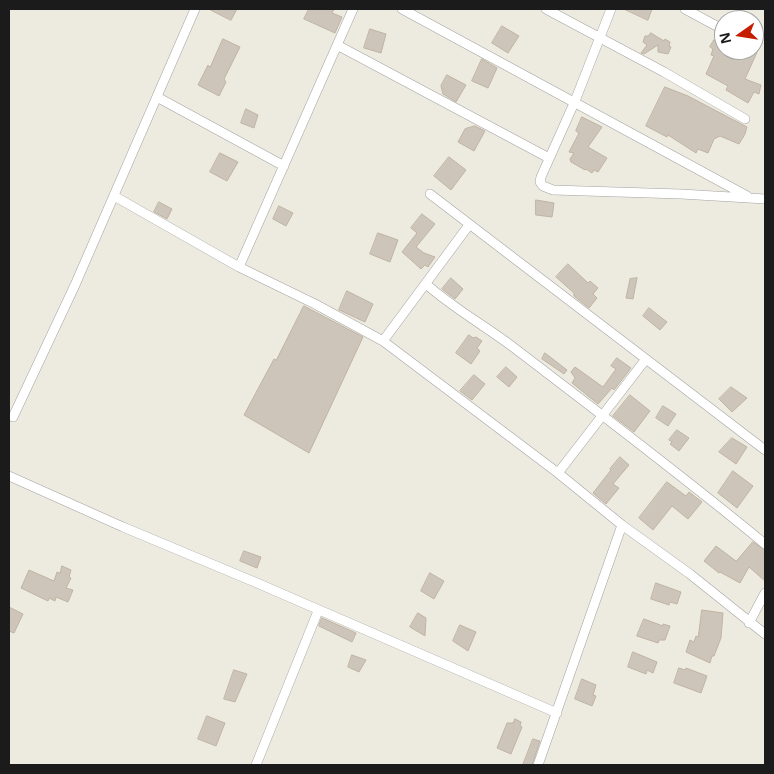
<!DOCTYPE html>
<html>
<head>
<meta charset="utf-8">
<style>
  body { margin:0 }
  #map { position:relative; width:774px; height:774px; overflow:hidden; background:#edebe0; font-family:"Noto Sans",sans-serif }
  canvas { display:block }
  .frame { position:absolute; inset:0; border:10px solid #1b1b1b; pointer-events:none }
  .north { position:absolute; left:714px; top:10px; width:50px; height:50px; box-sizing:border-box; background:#fff; border:1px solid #a4a4a4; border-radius:50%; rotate:257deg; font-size:14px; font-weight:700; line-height:20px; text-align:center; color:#1b1b1b }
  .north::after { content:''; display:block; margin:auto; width:18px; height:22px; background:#c61d00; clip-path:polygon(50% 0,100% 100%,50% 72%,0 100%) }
</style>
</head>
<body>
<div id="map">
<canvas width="774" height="774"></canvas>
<div class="frame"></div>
<div class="north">N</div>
</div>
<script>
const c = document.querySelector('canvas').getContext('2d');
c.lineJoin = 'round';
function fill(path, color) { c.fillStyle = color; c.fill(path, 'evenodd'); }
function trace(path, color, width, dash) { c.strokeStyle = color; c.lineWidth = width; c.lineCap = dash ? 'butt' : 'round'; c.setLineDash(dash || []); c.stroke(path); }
const building = new Path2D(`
  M209 9H237L231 20Z
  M309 9H334L332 13 342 17 335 33 304 19Z
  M624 9H652L648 20Z
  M502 26 519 36 508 53 492 43Z
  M370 29 386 34 381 53 364 48Z
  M651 33 664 41 665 39 670 42 669 46 671 47 668 54 658 52V45L644 54 641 53 647 45 643 42 645 36H648Z
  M223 39 240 47 224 79 226 82 219 96 198 85 208 65 210 67Z
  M714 40 724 46V50H758L745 79 761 85 759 94 754 92 748 103 726 90 728 86 706 74 714 56 711 55 713 49 710 47Z
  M482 59 497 68 488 88 472 81Z
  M447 75 466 85 456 102 443 94 441 86Z
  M665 87 688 96 747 127 745 134 739 144 720 136 714 139 708 153 698 149 696 153 668 135 667 137 646 126Z
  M246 109 258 115 254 128 241 123Z
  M582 117 602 127 588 147 607 158 598 172 594 170 592 173 586 169 585 170 571 162 570 159 574 153 569 152 579 133 576 131Z
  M475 126 485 131 474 151 458 142 465 129Z
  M220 153 238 162 227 181 210 172Z
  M449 157 466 170 451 190 434 176Z
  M536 200 554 203 552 217 536 215Z
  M159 202 172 209 167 219 154 212Z
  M279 206 293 213 286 226 273 219Z
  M422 214 435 224 416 247 424 253 435 257 428 267 425 265 421 269 402 252 417 233 411 228Z
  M378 233 398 240 390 262 370 254Z
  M568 264 588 283 590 281 598 288 593 294 597 298 589 308 574 296V293L556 277Z
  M451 278 463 289 455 299 442 289Z
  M637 278 633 299 626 298 630 279Z
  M347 291 373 304 365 322 339 310Z
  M304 306 363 337 309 453 244 415 274 359 276 360Z
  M649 308 667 322 660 330 643 316Z
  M469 335 473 338 476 337 482 341 477 348 480 351 471 364 456 353Z
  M545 353 567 370 564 374 542 359Z
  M617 358 631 368 614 390 612 388 598 404 572 383 575 378 571 372 575 367 603 387 616 369 611 366Z
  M506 367 517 377 509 387 497 377Z
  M474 375 485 384 472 400 460 391Z
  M731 387 747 398 732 412 719 399Z
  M630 395 650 411 634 432 613 416Z
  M663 406 676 414 668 426 656 418Z
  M677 430 689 438 679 451 670 444 672 442 669 440Z
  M732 438 747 447 736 464 719 452Z
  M620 457 629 465 613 484 619 488 606 504 593 493 611 470 610 469Z
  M733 471 753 486 737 508 718 493Z
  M667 482 686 496 689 492 702 502 688 519 672 506 653 530 639 518Z
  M753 542 765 550V581L749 567 740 583 720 572 719 573 704 561 716 546 736 561Z
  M244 551 261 557 257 568 240 561Z
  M62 566 71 570 69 577 71 578 66 588 73 590 68 602 56 597 55 601 49 598 48 601 21 588 29 570 54 581 57 572 60 573Z
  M430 573 444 581 434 599 421 591Z
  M656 583 681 592 677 604 670 602 669 605 651 599Z
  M9 607 23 614 14 633 9 631Z
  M702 610 723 613 721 638 714 656H712L710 663 686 652 690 640 694 642 696 636 698 637Z
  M418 613 426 618 425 636 410 627Z
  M322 618 356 633 352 642 319 626Z
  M644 619 663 626V624L670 626 665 640H659L658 643 637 636Z
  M460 625 476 632 468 651 453 641Z
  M633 652 657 662 653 673 647 670 646 674 628 667Z
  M352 655 366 660 359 672 348 667Z
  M679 668 685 670 686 668 707 676 701 693 674 683Z
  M234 670 247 674 235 702 224 699Z
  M582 679 596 685 593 695 596 696 592 706 575 699Z
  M207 716 225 723 216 746 198 739Z
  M515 719 521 722 520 726 522 727 511 754 497 748 507 723H513Z
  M533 739 540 741 532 765H523Z`);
const minor = new Path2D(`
  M402 9 747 196
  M546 9 664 72 745 119
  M611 9 575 101 541 177 540 182 543 186 553 190 681 194 765 199
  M685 9 724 30
  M337 45 549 158
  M157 97 284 166
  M430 194 765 450
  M114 196 239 267 315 304 383 341 558 473 622 525 690 574 765 634
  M239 267 353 9
  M426 284C453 308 484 325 513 347 598 412 683 476 765 544
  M383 341 469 225
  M13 417 75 285 195 9
  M558 473 646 359
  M9 476 123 527 257 583 557 713
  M749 623 765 593
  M256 765 318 611
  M538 765 622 525`);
fill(building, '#cdc5b9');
trace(building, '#bfb3a2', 1);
trace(minor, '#a2a2a2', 10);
trace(minor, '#fff', 9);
</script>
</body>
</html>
